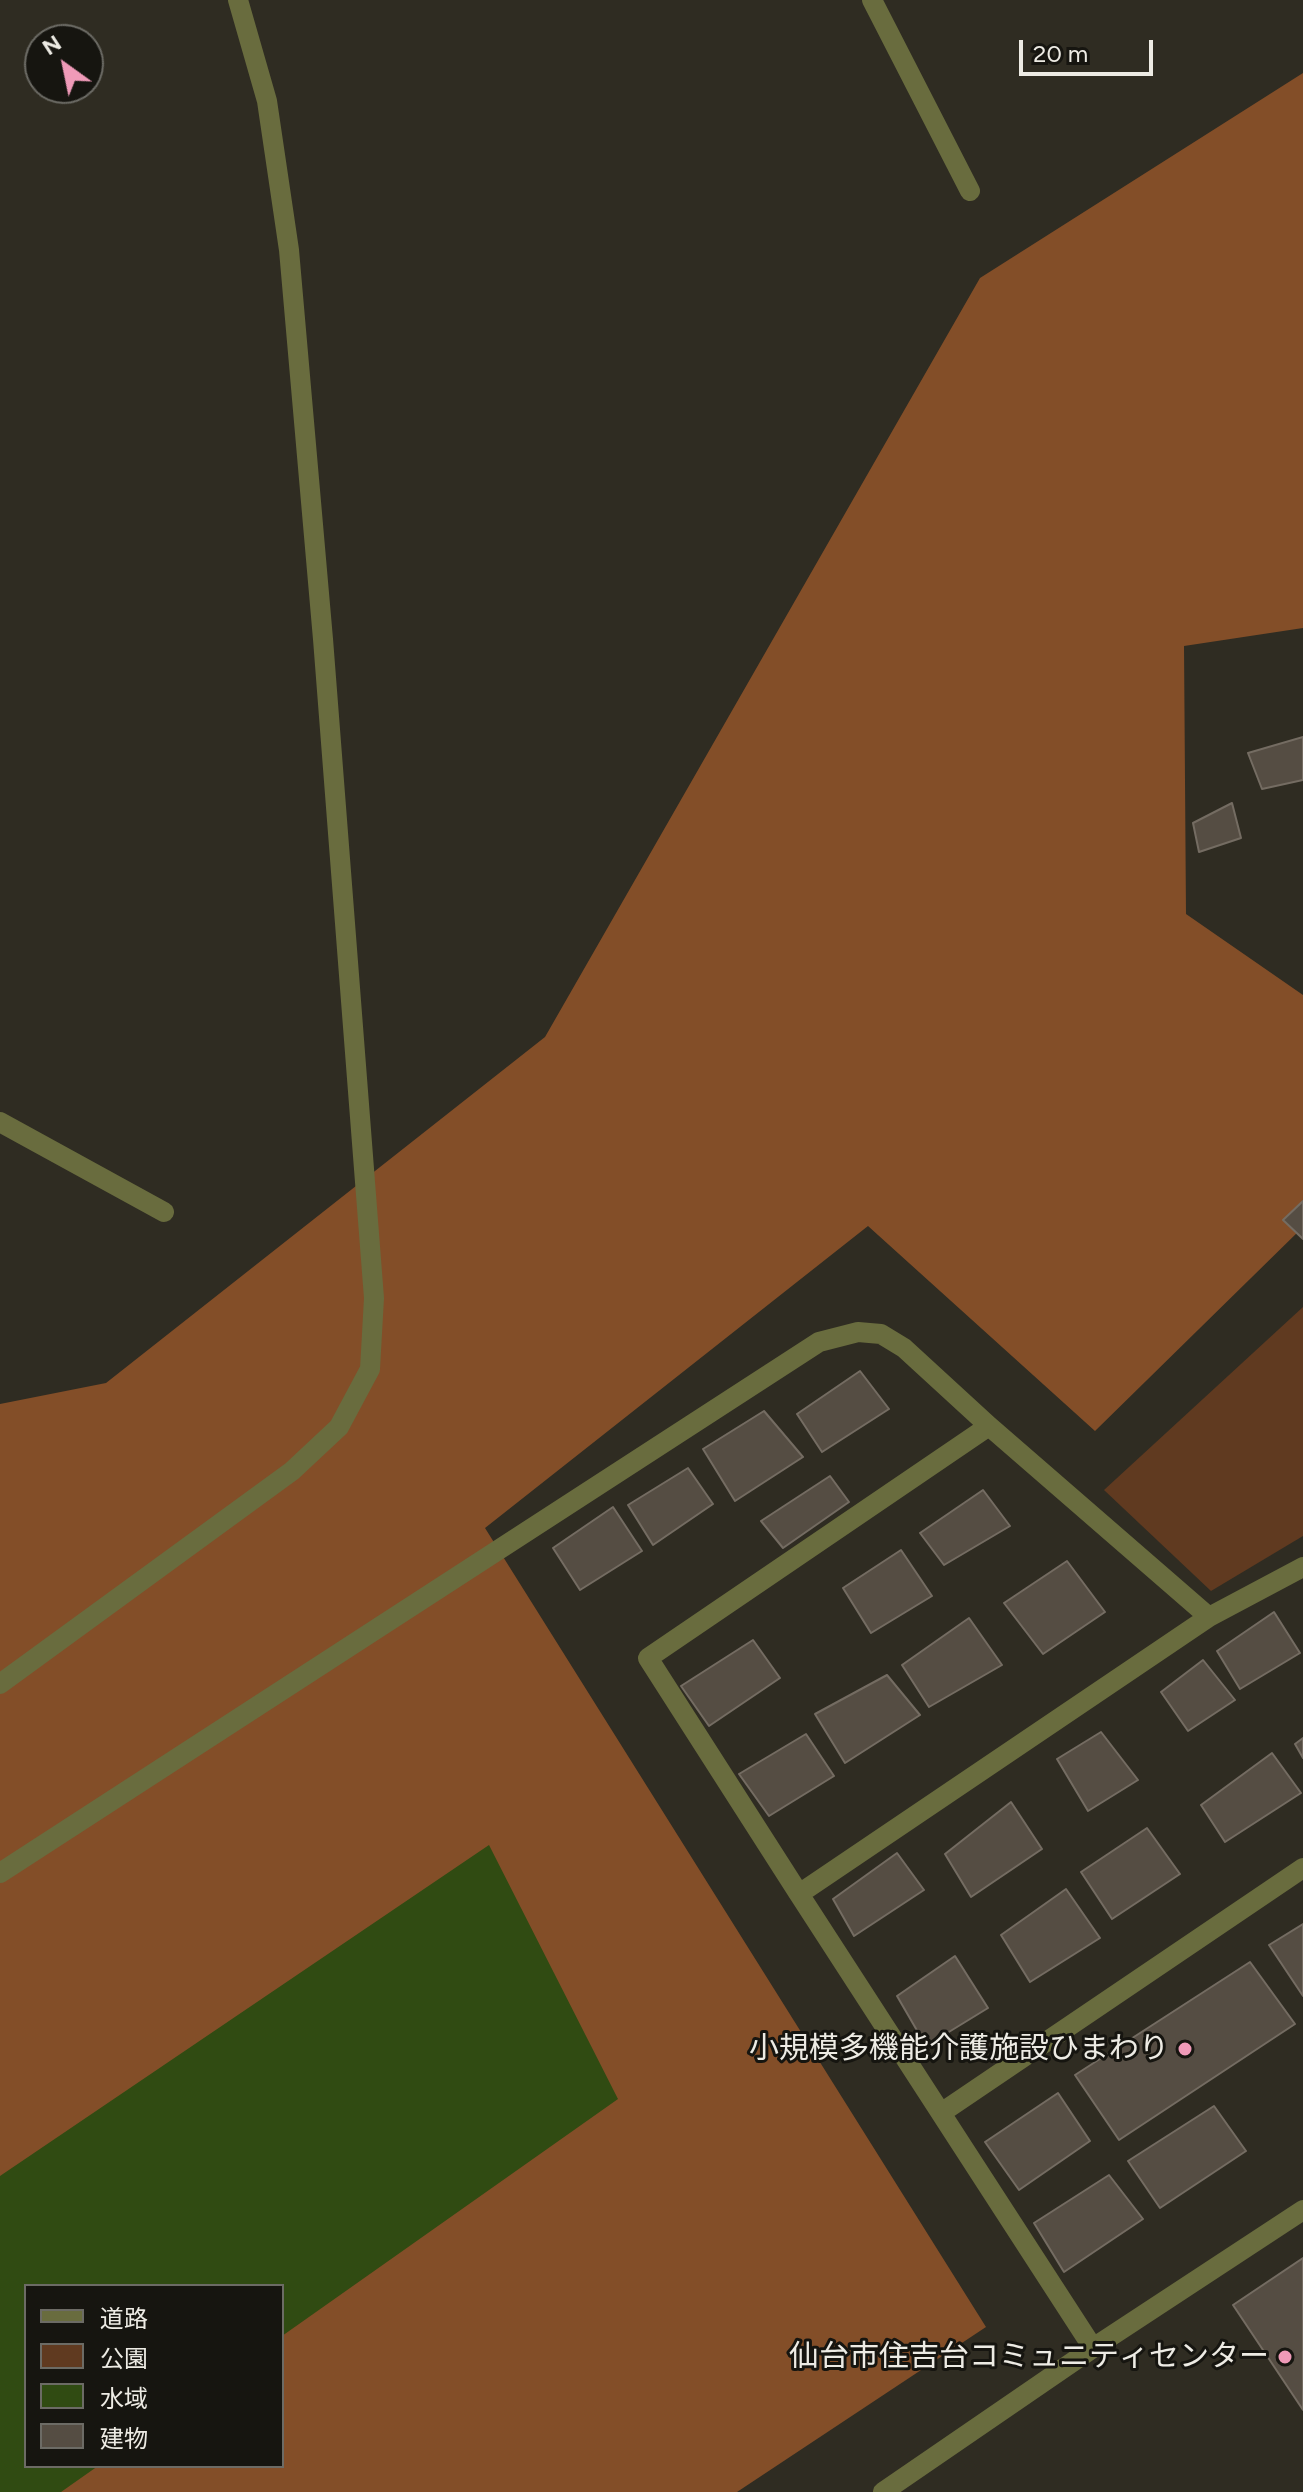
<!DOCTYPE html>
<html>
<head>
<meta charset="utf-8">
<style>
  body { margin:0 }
  #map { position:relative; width:1303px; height:2492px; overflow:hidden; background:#2f2c22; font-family:Figtree,"Noto Sans JP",sans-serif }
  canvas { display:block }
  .legend { position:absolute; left:24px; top:2284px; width:260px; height:184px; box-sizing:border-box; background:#161510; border:2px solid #6c6b65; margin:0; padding:10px 14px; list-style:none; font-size:24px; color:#edebe4 }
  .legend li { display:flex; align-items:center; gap:16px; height:40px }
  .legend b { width:40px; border:2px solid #6c6b65 }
  .north { position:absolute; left:24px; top:24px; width:80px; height:80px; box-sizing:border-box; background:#161510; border:2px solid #6c6b65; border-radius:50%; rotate:327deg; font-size:22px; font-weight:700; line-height:32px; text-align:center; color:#edebe4 }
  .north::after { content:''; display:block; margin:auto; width:28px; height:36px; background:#ef9ab8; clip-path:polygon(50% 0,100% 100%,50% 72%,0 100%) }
  .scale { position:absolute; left:1019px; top:40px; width:134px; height:36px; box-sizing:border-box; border:4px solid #edebe4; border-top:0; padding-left:10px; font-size:24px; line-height:28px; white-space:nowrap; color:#edebe4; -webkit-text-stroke:6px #161510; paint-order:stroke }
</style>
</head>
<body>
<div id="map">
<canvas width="1303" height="2492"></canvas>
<ul class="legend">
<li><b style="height:10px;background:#696c3e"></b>道路</li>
<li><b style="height:22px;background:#603a20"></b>公園</li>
<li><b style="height:22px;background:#304b12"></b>水域</li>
<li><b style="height:22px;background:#554d43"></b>建物</li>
</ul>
<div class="north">N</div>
<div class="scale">20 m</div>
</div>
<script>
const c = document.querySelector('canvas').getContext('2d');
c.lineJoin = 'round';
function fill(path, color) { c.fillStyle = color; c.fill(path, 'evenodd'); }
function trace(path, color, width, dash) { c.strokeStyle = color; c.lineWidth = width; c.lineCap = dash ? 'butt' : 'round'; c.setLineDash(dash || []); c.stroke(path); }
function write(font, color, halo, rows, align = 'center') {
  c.font = font + ' Figtree,"Noto Sans JP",sans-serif'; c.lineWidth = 6; c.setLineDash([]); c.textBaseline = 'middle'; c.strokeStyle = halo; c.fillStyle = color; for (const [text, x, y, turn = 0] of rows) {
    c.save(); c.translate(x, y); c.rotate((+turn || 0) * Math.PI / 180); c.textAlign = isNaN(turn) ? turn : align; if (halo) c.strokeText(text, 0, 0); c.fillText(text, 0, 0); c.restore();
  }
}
const green = new Path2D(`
  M1303 1307V1536L1211 1591 1104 1490Z`);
const forest = new Path2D(`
  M1303 73V628L1184 646 1186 914 1303 995V1227L1095 1431 868 1226 485 1528 986 2327 737 2492H0V1404L106 1383 545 1037 980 278ZM26 2286H282V2466H26Z`);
const water = new Path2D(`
  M489 1845 618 2099 282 2336V2286H26V2466H98L61 2492H0V2176Z`);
const building = new Path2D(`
  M1303 737V780L1262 789 1248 753Z
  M1232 803 1241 838 1199 852 1193 823Z
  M1303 1201V1239L1283 1220Z
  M860 1371 889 1409 822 1452 797 1414Z
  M764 1411 803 1457 735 1501 703 1449Z
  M688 1468 713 1504 653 1545 628 1505Z
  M830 1476 849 1502 783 1548 761 1521Z
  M983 1490 1010 1526 944 1565 920 1533Z
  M613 1507 642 1551 580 1590 553 1548Z
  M901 1550 932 1596 871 1633 843 1588Z
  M1067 1561 1105 1612 1043 1654 1004 1603Z
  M1274 1612 1300 1653 1240 1689 1217 1651Z
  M969 1618 1002 1665 929 1707 902 1665Z
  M753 1640 780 1678 709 1726 681 1686Z
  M1203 1660 1235 1700 1188 1731 1161 1692Z
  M887 1675 920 1715 845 1763 815 1714Z
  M1101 1732 1138 1780 1088 1811 1057 1759Z
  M806 1734 834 1776 769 1816 739 1774Z
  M1303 1738V1758L1295 1744Z
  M1272 1753 1301 1793 1225 1842 1201 1805Z
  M1011 1802 1042 1849 971 1897 945 1854Z
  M1147 1828 1180 1874 1112 1919 1081 1872Z
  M897 1853 924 1890 854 1936 833 1899Z
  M1066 1889 1100 1938 1030 1982 1001 1935Z
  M1303 1924V1996L1269 1945Z
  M955 1956 988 2008 926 2046 897 1996Z
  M1250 1962 1295 2024 1119 2140 1075 2075Z
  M1058 2093 1090 2141 1019 2190 985 2142Z
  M1214 2106 1246 2151 1160 2208 1128 2161Z
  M1109 2175 1143 2219 1064 2272 1034 2223Z
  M1303 2258V2410L1233 2305Z`);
const minor = new Path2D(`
  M872 0 970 191
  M0 1122 164 1212
  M0 1684 292 1471 339 1427 370 1369 374 1298 323 639 289 250 267 101 238 0
  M0 1873 819 1342 858 1332 881 1334 904 1348 989 1426 1209 1617
  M799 1894 648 1658 989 1426
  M941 2113 1303 1868
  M1093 2348 799 1894 1209 1617 1303 1567
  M883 2492 1093 2348 1303 2210`);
const markers = [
  [1185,2049,8,"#ef9ab8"],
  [1285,2357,8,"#ef9ab8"]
];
const poiNames = [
  ["小規模多機能介護施設ひまわり",1169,2049],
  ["仙台市住吉台コミュニティセンター",1269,2357]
];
fill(green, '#603a20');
fill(forest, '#834e28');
fill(water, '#304b12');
fill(building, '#554d43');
trace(building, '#746c62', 2);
trace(minor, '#696c3e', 20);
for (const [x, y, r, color] of markers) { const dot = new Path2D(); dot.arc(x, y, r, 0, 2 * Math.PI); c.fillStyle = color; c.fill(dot); trace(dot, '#161510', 3); }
write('30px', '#edebe4', '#161510', poiNames, 'right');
</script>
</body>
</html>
